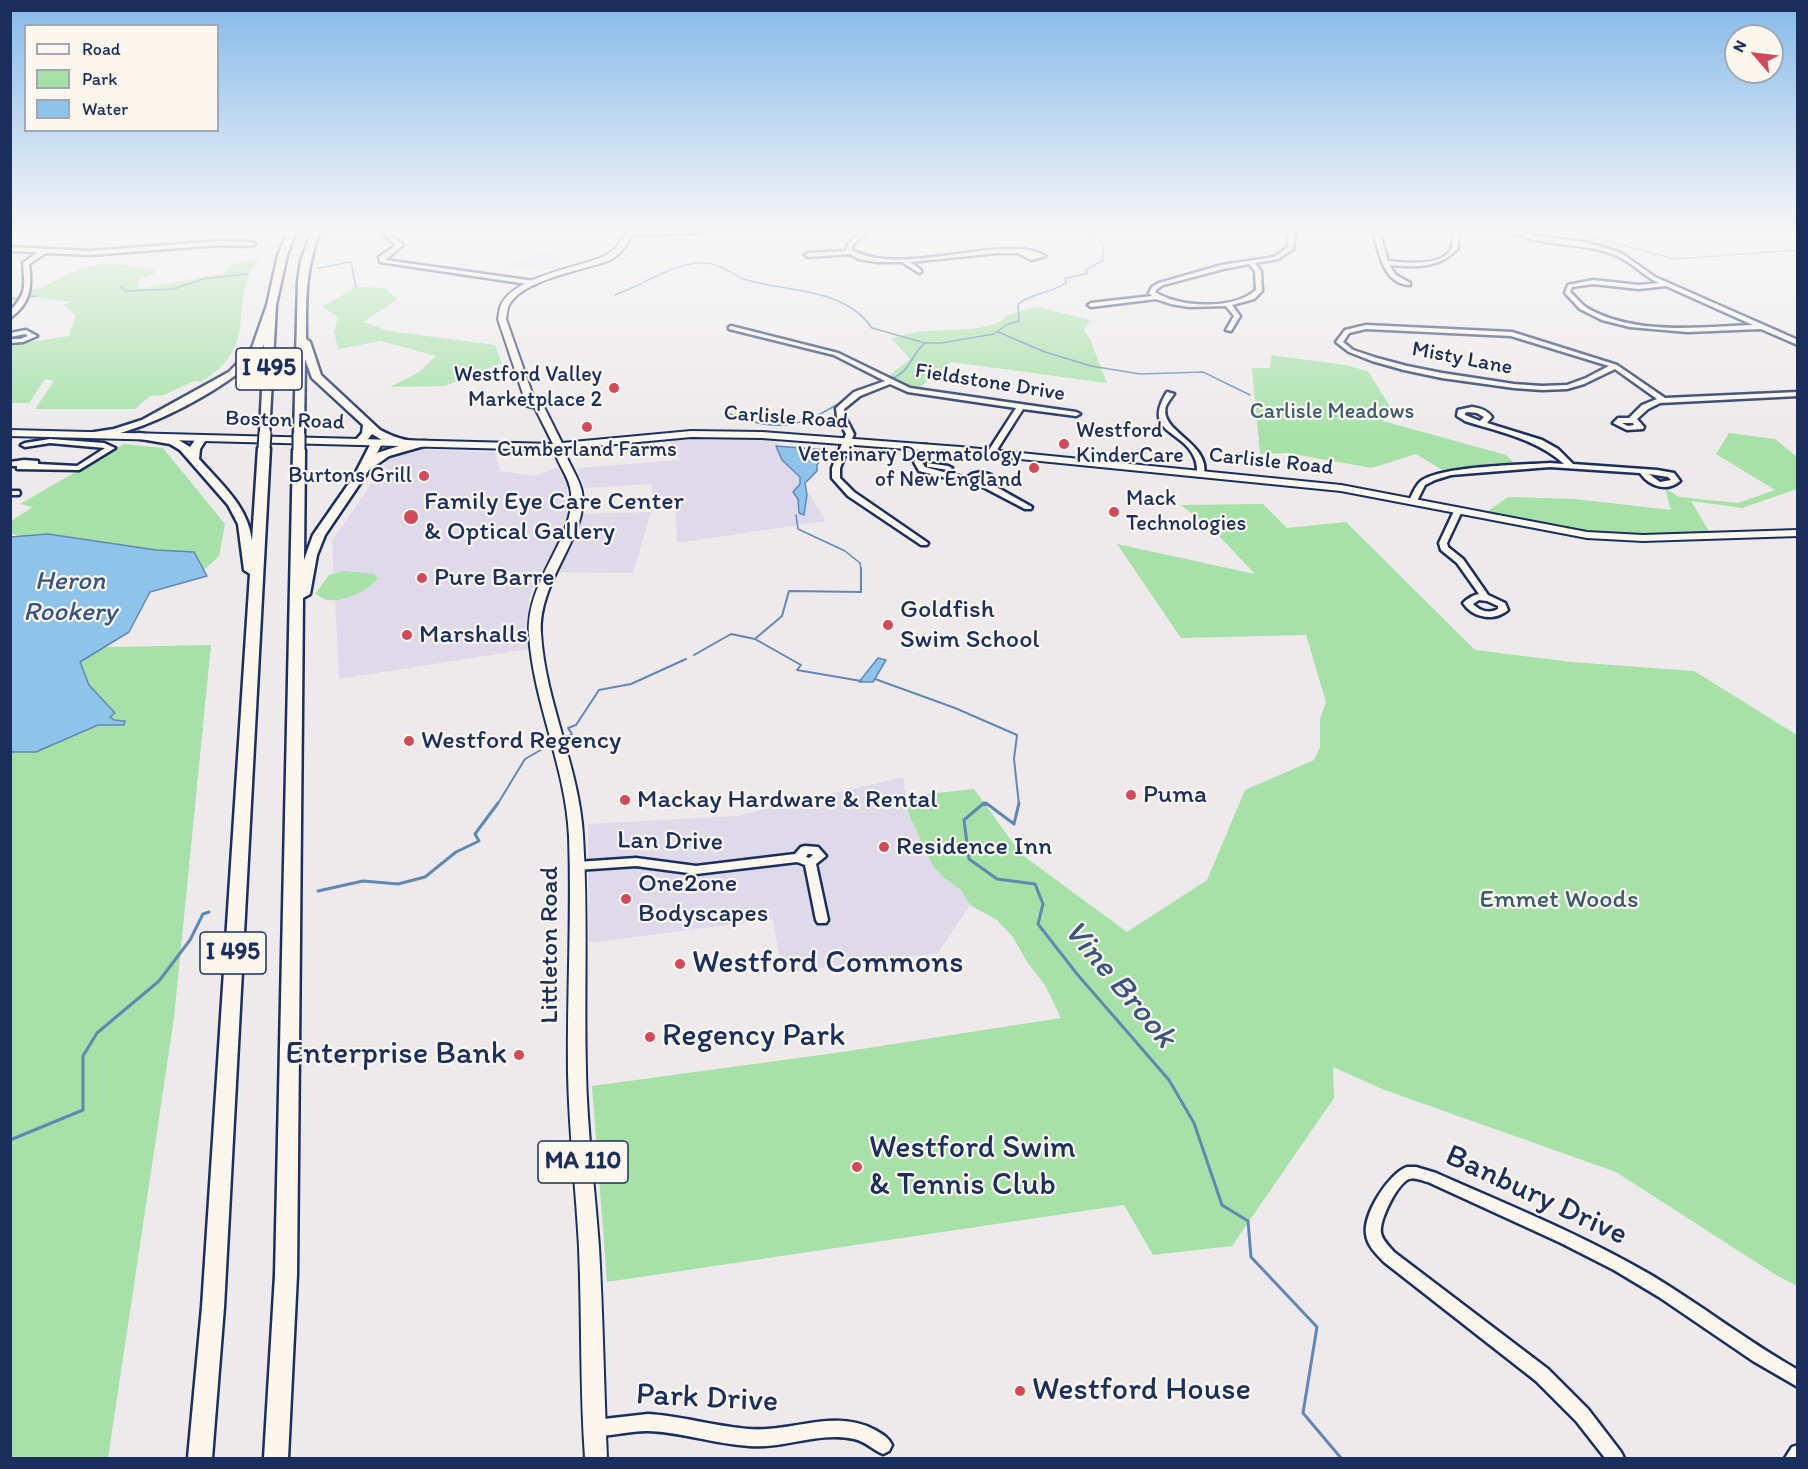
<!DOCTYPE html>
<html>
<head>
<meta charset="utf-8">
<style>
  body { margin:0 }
  #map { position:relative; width:1808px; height:1469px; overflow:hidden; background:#eeeaeb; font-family:Itim,sans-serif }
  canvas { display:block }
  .frame { position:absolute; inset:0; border:12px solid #1b2f5e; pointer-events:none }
  .legend { position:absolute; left:24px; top:24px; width:195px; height:108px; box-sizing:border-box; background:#fbf7ec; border:2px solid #a1a7b3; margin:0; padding:8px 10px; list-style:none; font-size:18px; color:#1b2f5e }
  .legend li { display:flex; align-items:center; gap:12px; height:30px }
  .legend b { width:30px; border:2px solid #a1a7b3 }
  .north { position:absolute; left:1724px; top:24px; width:60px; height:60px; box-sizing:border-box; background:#fbf7ec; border:2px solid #a1a7b3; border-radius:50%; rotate:298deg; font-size:16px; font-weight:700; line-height:24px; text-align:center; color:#1b2f5e }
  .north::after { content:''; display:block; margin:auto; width:21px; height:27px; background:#d1495b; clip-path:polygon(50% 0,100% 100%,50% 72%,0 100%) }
</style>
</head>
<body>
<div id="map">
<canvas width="1808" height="1469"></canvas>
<div class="frame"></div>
<ul class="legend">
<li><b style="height:8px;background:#fbf7ec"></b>Road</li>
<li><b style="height:16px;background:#a6e1a8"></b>Park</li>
<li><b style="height:16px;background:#8ec3ec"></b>Water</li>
</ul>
<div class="north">N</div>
</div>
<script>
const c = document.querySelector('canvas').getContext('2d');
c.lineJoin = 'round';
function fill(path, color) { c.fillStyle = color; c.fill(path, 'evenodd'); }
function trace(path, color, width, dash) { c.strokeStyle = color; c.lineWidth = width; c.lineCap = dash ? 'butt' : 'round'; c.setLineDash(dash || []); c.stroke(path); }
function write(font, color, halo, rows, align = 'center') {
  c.font = font + ' Itim,sans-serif'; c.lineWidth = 4.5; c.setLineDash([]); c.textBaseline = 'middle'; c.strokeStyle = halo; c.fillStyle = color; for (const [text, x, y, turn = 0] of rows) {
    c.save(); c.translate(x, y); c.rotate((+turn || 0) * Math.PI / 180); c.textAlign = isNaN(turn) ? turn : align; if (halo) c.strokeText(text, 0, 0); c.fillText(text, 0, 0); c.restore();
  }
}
const built = new Path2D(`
  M543 252 563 259 529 270 505 266Z
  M699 436 775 439 826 521 677 543 675 507 653 508 652 484 585 488 577 468 680 460 668 439Z
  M412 449 495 452 500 471 534 476 558 467 567 486V514L651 512 633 573 538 572 529 599V649L339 679 332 541 391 455Z
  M903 777 908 812 944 878 961 890 970 905 938 953 782 973 773 919 589 943 588 824 736 816Z`);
const green = new Path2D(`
  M260 258C224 301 264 345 201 382L194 381 164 395 150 396 135 409H35L54 381 45 379 29 403H11V345L69 336 76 315 63 305 71 302 31 296 32 290C50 286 74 269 89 266 108 262 137 265 154 270L155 274 140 278 138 289 225 273 232 264Z
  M356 287 385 288 398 299 363 322 389 331 495 345 502 363 445 386 390 387 419 372 436 356 381 341 338 349 334 332 338 317 322 307Z
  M1037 307 1090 320 1084 331 1090 339 1107 383 951 362 918 389 887 377 910 359 891 338C902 336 913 332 925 331 944 329 996 333 1007 315Z
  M1271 355 1345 365 1368 371 1391 408 1383 421 1506 455 1516 465 1447 473 1416 454 1372 468 1287 453 1260 454 1252 368H1270Z
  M1729 433 1775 439 1797 457V489L1742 508 1691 501 1710 533 1617 537 1481 516 1508 497 1575 499 1671 510 1665 488 1679 497 1738 503 1775 490 1716 454Z
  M124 444 163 448 225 524 219 556 202 572 11 534V521L33 507 20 504Z
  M1263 504 1287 528 1346 522 1475 650 1571 662 1694 671 1797 735V1286L1776 1275 1616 1172 1382 1089 1333 1067 1334 1098 1232 1246 1153 1255 1124 1205 607 1282 592 1086 842 1052 1061 1018 1045 985 1027 962 1013 937 997 920 970 905 961 890 944 878 933 866 908 812V796L974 789 1021 854 1127 932 1207 880 1245 790 1314 760 1320 747V719L1326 702 1306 635 1181 638 1117 544 1255 574 1219 536 1181 505Z
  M344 571 374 574 378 578C369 590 345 602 329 600 325 600 319 596 315 594L329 575Z
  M211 645 174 1018 108 1458H11L10 649Z`);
const water = new Path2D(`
  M776 446 827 450 817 465V471L805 483 807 495 804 515 799 513 798 499 793 492 800 484V477L782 460Z
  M48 534 156 550 194 552 207 576 150 592 129 632 80 662 89 685 115 713 110 717 114 720 125 721 124 725H98L36 752H11V537Z
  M878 658 886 660 873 682H859Z`);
const streamFar2 = new Path2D(`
  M1568 231 1675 259 1798 250
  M318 268 351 262 356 287
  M644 282C662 274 681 263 700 263 725 262 728 275 747 280 788 292 845 288 872 328L925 343H941L994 334 1006 325 1019 321 1018 304C1033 293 1051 293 1066 283L1065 278 1087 274 1086 270 1103 260 1104 244 1091 235 1094 231
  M121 287 125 291 174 289 203 279 248 274
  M615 295 641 284
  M10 299 35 296
  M998 332 1045 352 1091 366 1140 374 1203 372 1250 395
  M889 380C913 370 908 358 925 343
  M725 412C779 435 801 427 848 398
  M796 515 798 529 845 551 860 563 861 569`);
const streamFar1 = new Path2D(`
  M756 638 782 616 789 591 861 592V568
  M694 655 731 634 755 639 801 665 797 670 861 681
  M875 679 955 708 1017 735 1014 759 1019 805
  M565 738 572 734 568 728 576 725 599 690 631 684 686 659
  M497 805 525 759 553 743
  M983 805H988`);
const stream = new Path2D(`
  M984 803 964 820 969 859 997 879 1035 884 1043 904 1038 924 1077 974 1169 1080 1194 1123 1222 1205 1248 1221 1251 1257 1317 1327 1303 1413 1341 1458
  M986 803 1014 824 1019 803
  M318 891 363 881 398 884 425 877 456 852 479 841 475 834 498 803
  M10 1140 83 1110V1056L97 1033 159 981 190 940 203 914 209 912`);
const minor = new Path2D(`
  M380 231H386L403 245 385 260 534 281 537 283 534 285 380 262 379 257 396 245Z
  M861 231H867L853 245 852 250C892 272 963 249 1009 249 1021 249 1035 249 1045 256L1032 260 1017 253H997L910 262 921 270V272L919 273 902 262H877L859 259 850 254 808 257 805 255 808 253 846 251 848 244Z
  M1289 231H1295L1293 249 1278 259 1255 263 1261 271 1262 291 1254 299 1232 305 1240 316 1231 331 1226 330 1234 316 1226 306 1189 307 1171 304 1156 299 1091 307 1088 305 1091 303 1152 296 1149 293 1152 287 1159 283 1222 265 1274 257 1288 247ZM1249 264 1255 271 1256 290C1234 310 1179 308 1155 292L1157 289 1163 285 1223 269Z
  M1373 231H1379L1388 261C1404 263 1445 267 1452 247 1453 244 1452 237 1453 233L1457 231H1463L1458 235V248C1440 269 1415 267 1389 265L1396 275 1410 283V285C1383 284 1379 252 1373 231Z
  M1510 231H1518L1538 236 1589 243 1621 253 1655 277 1798 340V345L1761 329 1687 332 1630 327 1602 320 1580 309 1565 293 1568 285 1593 280 1639 285 1659 283C1643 276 1631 261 1615 255 1582 241 1542 248 1510 231ZM1593 284 1639 289 1666 286 1753 325C1700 327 1636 336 1587 308 1581 304 1576 297 1570 292L1572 287Z
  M219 241 252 242 255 244 252 246 219 245 90 255 46 253 29 264C32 287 31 303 10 318V311C27 293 25 287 23 263L38 252 10 251V247L90 251Z
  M1366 325 1512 332 1617 365 1665 398 1798 392V396L1660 403 1648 409 1637 419 1644 427 1643 429 1627 430 1613 423 1618 418H1629L1642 405 1657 399 1615 369 1584 384 1567 389 1542 390 1514 388 1442 378 1404 370 1372 361 1349 352 1336 342 1345 330ZM1366 329 1511 336 1609 366 1586 378 1567 385 1542 386 1514 384 1442 373 1407 366 1377 358 1353 350 1343 342 1349 333ZM1622 423H1633L1634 425 1628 426Z
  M731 326 838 353 910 388 1076 412 1080 414 1076 416 1023 409 995 453 991 455 987 453 1016 408 908 392 890 384 860 396 844 409 845 417 854 434 840 468V478L854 492 928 543 927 545H921L848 496 832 478V468L846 434 837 417 836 408 854 392 885 381 834 355 729 329V327Z
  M26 330 37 336 23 342 10 343V339H20L28 336 25 334 10 337V333Z
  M1167 392 1174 394C1171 398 1168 402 1166 406 1158 432 1211 442 1204 476H1198L1197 474C1197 469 1197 464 1195 459 1184 429 1141 434 1167 392Z
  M1472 407C1480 408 1487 410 1492 417L1487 423 1542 440 1558 449 1573 464 1657 470 1674 473 1680 481C1667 492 1650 487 1640 473L1550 467 1451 475 1435 480 1425 485 1416 503H1410L1409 501C1412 495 1415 486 1421 481 1441 466 1522 465 1550 463L1564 464C1537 439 1499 432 1465 421L1457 416 1458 410ZM1468 412 1477 413 1484 417 1480 421 1465 415V413ZM1649 474 1668 477 1671 480 1660 482Z
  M50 439 104 443 115 448 79 470 17 469V466H10V462L24 460 38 461V464L77 466 105 448 50 443 25 447 21 445 25 443Z
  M921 445H927L928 447 922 462 925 467 966 478 972 474 981 472 991 475 995 478 991 484 1032 507 1031 509H1025L983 487 919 471 914 462ZM978 477 986 479 984 482 973 479Z
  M927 463 948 466 952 468 948 470 930 467H927Z
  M10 491H19L20 493 19 495H10Z
  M1458 508 1462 511 1447 543 1448 547 1463 559 1488 595 1505 603 1508 610C1494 622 1473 618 1463 603 1467 599 1473 595 1479 594L1457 563 1441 550 1439 543 1454 511ZM1479 600 1487 601 1498 606V609C1489 614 1480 611 1473 604Z
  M805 846 818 847 826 856 816 864 828 920 826 923H818L816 920 805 865 797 862 696 874 636 866 577 870 573 869 571 866 573 863 577 862 636 858 696 866 795 854 801 847ZM808 854H811L813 855 809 858 806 857Z
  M1407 1167H1416L1436 1173C1508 1205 1583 1235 1651 1275 1701 1305 1747 1341 1798 1370V1387L1753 1361 1659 1297 1614 1270 1561 1243 1428 1182C1423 1181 1415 1177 1409 1179 1397 1184 1379 1220 1381 1233 1382 1240 1390 1247 1394 1252L1548 1369 1588 1409 1621 1452 1624 1458H1605L1576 1421 1536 1381 1384 1262C1376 1254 1367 1245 1366 1234 1363 1214 1389 1173 1407 1167Z
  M648 1414C681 1416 714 1426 748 1429 791 1433 834 1408 875 1430 882 1434 888 1437 892 1445L889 1451 883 1454C873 1450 865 1441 854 1439 819 1431 784 1449 749 1446 715 1444 682 1432 648 1431 632 1430 601 1439 589 1434L586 1428 589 1422 595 1420Z
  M1798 1445V1458H1785L1792 1447Z`);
const major = new Path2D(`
  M628 231H707L703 233 633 235 622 251 611 260C585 270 523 279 509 305 507 309 507 315 506 319L533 396 540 399 562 443 691 431 762 432 960 447 1341 485 1587 532 1643 535 1798 530V536L1643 541 1587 538 1341 491 960 453 762 438 691 437 564 449C568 464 579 477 582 492 589 535 538 580 541 633 545 702 579 766 583 835 588 913 584 993 586 1072 587 1130 595 1189 599 1247 603 1317 604 1388 607 1458H585C580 1388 582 1318 579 1247 576 1189 569 1131 568 1073 567 994 572 914 569 836 566 767 533 702 529 634 526 579 576 538 571 493 570 478 558 465 554 450L10 436V430L553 444 535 408 527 406 498 319C499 315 499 309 501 305 515 276 577 268 605 256L616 248Z`);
const highway = new Path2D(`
  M288 231H296L287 255 276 305 269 435 260 433 264 344C252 379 124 444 88 437V433L114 429 142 420 229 372 252 348 267 305 278 255Z
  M312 231H320C305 272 306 296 306 339L310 342 321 375 380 430C393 437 410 443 425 441L431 444 389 456 369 470 325 535 317 555 310 594 303 598 297 1275 288 1458H264L275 1275 293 450 299 447 305 450 304 560 313 535 354 476 372 441H380L382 443 377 453 402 445 382 440 372 434 364 444H356L354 442 362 433 363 425 312 378 305 359 304 435 299 438 294 435 298 281 301 261Z
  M139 433 177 439 190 447 198 436H206L207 438 200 449 199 459C221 484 248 506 252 541L258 448 264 445 270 448 224 1307 212 1458H188L202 1307 250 574 244 570 238 524 228 505 180 450 170 444 135 438V434Z`);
const highwayBridge = new Path2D(`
  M299 435V450
  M264 448 265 433`);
const markers = [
  [614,388,6,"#d1495b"],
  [587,427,6,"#d1495b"],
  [1064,444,6,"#d1495b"],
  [1034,468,6,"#d1495b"],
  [424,476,6,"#d1495b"],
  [1114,512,6,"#d1495b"],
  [411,517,8,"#d1495b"],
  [422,578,6,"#d1495b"],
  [888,625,6,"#d1495b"],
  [407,635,6,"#d1495b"],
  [409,741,6,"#d1495b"],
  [1131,795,6,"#d1495b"],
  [625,800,6,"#d1495b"],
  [884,847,6,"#d1495b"],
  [626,899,6,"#d1495b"],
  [680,964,6,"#d1495b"],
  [650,1037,6,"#d1495b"],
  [519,1055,6,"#d1495b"],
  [857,1167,6,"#d1495b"],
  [1020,1391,6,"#d1495b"]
];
const farStreetnames = [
  ["Misty Lane",1462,359,11],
  ["Fieldstone Drive",990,383,9],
  ["Carlisle Road",786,418,4],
  ["Boston Road",285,421,2],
  ["Carlisle Road",1271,462,6]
];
const farPoinames = [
  ["Westford Valley",602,375],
  ["Marketplace 2",602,400],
  ["Westford",1076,431,"left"],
  ["KinderCare",1076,456,"left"],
  ["Cumberland Farms",587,450,"center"],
  ["Veterinary Dermatology",1022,455],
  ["of New England",1022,480],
  ["Burtons Grill",412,476],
  ["Mack",1126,499,"left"],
  ["Technologies",1126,524,"left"]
];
const farParknames = [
  ["Carlisle Meadows",1332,412]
];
const shields = [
  [269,369,66],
  [233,953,66],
  [583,1162,90]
];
const shieldNames = [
  ["I 495",269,369],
  ["I 495",233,953],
  ["MA 110",583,1162]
];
const poiNames = [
  ["Family Eye Care Center",424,502],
  ["& Optical Gallery",424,532],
  ["Pure Barre",434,578],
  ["Goldfish",900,610],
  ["Swim School",900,640],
  ["Marshalls",419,635],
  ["Westford Regency",421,741],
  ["Puma",1143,795],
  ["Mackay Hardware & Rental",637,800],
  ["Residence Inn",896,847],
  ["One2one",638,884],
  ["Bodyscapes",638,914]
];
const streetNames = [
  ["Lan Drive",670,842,1],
  ["Littleton Road",550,945,-90]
];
const parkNames = [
  ["Emmet Woods",1559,900]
];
const waterNames = [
  ["Heron",70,582],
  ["Rookery",70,613]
];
const nearPoinames = [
  ["Westford Commons",692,964],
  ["Regency Park",662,1037],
  ["Enterprise Bank",507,1055,"right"],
  ["Westford Swim",869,1149],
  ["& Tennis Club",869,1186],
  ["Westford House",1032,1391]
];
const nearStreetnames = [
  ["Banbury Drive",1536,1196,25],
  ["Park Drive",707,1399,3]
];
const nearWaternames = [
  ["Vine Brook",1119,985,50]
];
fill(built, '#dfdaea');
fill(green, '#a6e1a8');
fill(water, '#8ec3ec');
trace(water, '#6088b3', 1.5);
trace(streamFar2, '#6088b3', 1.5);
trace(streamFar1, '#6088b3', 2);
trace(stream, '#6088b3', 3);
trace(minor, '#1b2f5e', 5);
trace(major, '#1b2f5e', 4);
trace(highway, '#1b2f5e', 5);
fill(minor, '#fbf7ec');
fill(major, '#fbf7ec');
fill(highway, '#fbf7ec');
trace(highwayBridge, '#1b2f5e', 15, []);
trace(highwayBridge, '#fbf7ec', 11);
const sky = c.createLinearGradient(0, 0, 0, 436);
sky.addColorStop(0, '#84baea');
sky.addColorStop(0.53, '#f7f6f6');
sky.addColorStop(1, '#f7f6f600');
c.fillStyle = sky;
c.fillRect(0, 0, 1808, 436);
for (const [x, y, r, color] of markers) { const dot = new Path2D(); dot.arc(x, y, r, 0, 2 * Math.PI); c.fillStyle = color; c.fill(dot); trace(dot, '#fbf7ec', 2); }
write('22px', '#1b2f5e', '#fbf7ec', farStreetnames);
write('22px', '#1b2f5e', '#fbf7ec', farPoinames, 'right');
write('22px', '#3e5c70', '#fbf7ec', farParknames);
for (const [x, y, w] of shields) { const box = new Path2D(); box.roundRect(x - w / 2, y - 21, w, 42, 4.5); c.fillStyle = '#fbf7ec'; c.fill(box); trace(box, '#1b2f5e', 1.5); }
write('bold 24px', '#1b2f5e', null, shieldNames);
write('26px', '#1b2f5e', '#fbf7ec', poiNames, 'left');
write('26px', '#1b2f5e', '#fbf7ec', streetNames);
write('26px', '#3e5c70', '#fbf7ec', parkNames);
write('italic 27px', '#385482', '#fbf7ec', waterNames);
write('32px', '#1b2f5e', '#fbf7ec', nearPoinames, 'left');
write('32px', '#1b2f5e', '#fbf7ec', nearStreetnames);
write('italic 33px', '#385482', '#fbf7ec', nearWaternames);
</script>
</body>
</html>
